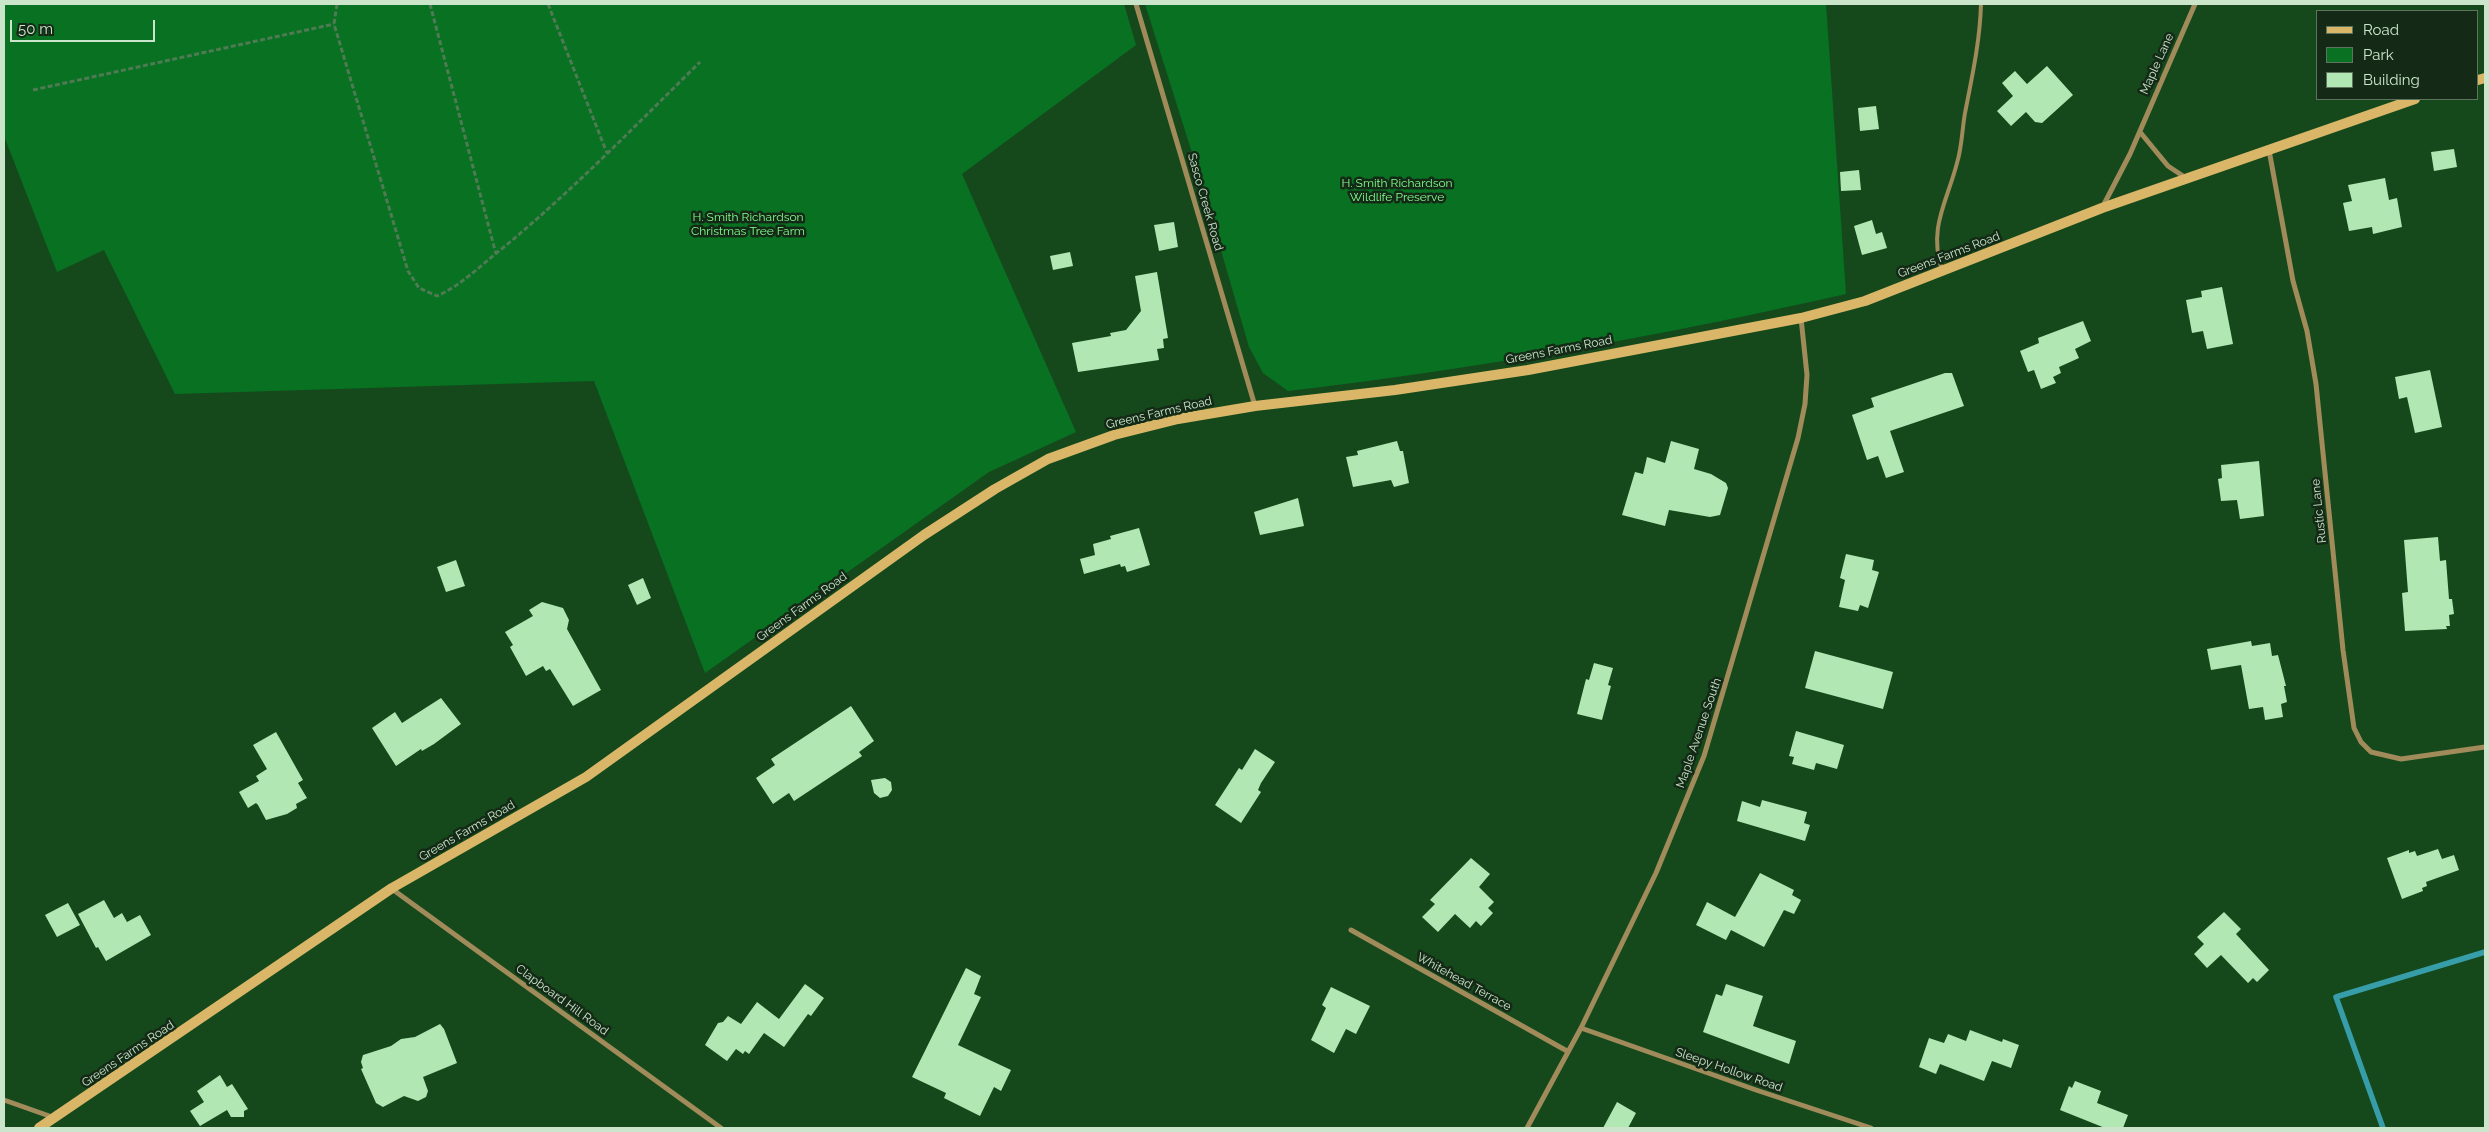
<!DOCTYPE html>
<html>
<head>
<meta charset="utf-8">
<style>
  body { margin:0 }
  #map { position:relative; width:2489px; height:1132px; overflow:hidden; background:#15491c; font-family:Raleway,sans-serif }
  canvas { display:block }
  .frame { position:absolute; inset:0; border:5px solid #cbe5cb; pointer-events:none }
  .legend { position:absolute; left:2316px; top:10px; width:162px; height:90px; box-sizing:border-box; background:#142a16; border:1px solid #5d755e; margin:0; padding:6px 9px; list-style:none; font-size:15px; color:#cbe5cb }
  .legend li { display:flex; align-items:center; gap:10px; height:25px }
  .legend b { width:25px; border:1px solid #5d755e }
  .scale { position:absolute; left:10px; top:20px; width:145px; height:22px; box-sizing:border-box; border:2px solid #cbe5cb; border-top:0; padding-left:6px; font-size:15px; line-height:18px; white-space:nowrap; color:#cbe5cb; -webkit-text-stroke:4px #142a16; paint-order:stroke }
</style>
</head>
<body>
<div id="map">
<canvas width="2489" height="1132"></canvas>
<div class="frame"></div>
<ul class="legend">
<li><b style="height:6px;background:#dab768"></b>Road</li>
<li><b style="height:14px;background:#087122"></b>Park</li>
<li><b style="height:14px;background:#b0e7b3"></b>Building</li>
</ul>
<div class="scale">50 m</div>
</div>
<script>
const ctx = document.querySelector('canvas').getContext('2d');
ctx.lineJoin = 'round';
function paint(path, color) {
  ctx.fillStyle = color;
  ctx.fill(path, 'evenodd');
}
function strokePath(path, color, width, dash) {
  ctx.strokeStyle = color;
  ctx.lineWidth = width;
  ctx.lineCap = dash ? 'butt' : 'round';
  ctx.setLineDash(dash || []);
  ctx.stroke(path);
}
function label(font, color, halo, rows, align = 'center') {
  ctx.font = font + ' Raleway,sans-serif';
  ctx.lineWidth = 5;
  ctx.setLineDash([]);
  ctx.textBaseline = 'middle';
  ctx.strokeStyle = halo;
  ctx.fillStyle = color;
  for (const [text, x, y, turn = 0] of rows) {
    ctx.save();
    ctx.translate(x, y);
    ctx.rotate((+turn || 0) * Math.PI / 180);
    ctx.textAlign = isNaN(turn) ? turn : align;
    if (halo) ctx.strokeText(text, 0, 0);
    ctx.fillText(text, 0, 0);
    ctx.restore();
  }
}
paint(new Path2D(`
  M4,4h1120l12,41 -174,129 114,258 -87,40 -284,201 -111,-292 -419,13 -71,-144 -47,22 -53,-136z
  M1145,4h681l20,290c-185,42 -370,75 -558,97l-25,-18 -14,-26 -49,-169z`), '#087122');
strokePath(new Path2D(`
  M2383,1128l-47,-131 149,-45`), '#369da9', 5.5);
paint(new Path2D(`
  M2047,66l26,29 -31,28 -7,-1 -9,-10 -15,14 -14,-15 16,-15 -11,-13 13,-12 12,13z
  M1876,106l3,23 -19,2 -2,-23z
  M2454,149l3,18 -23,4 -3,-19z
  M1859,170l2,20 -20,1 -1,-19z
  M2385,178l4,22 8,-2 5,29 -29,7 -1,-7 -23,4 -6,-28 9,-2 -4,-16z
  M1872,220l4,14 6,-2 5,16 -25,7 -8,-29z
  M1174,222l4,25 -19,4 -5,-26z
  M1070,252l3,14 -20,4 -3,-14z
  M1157,272l11,66 -5,1 1,9 -7,1 2,11 -81,12 -6,-29 39,-7 -1,-3 16,-3 15,-19 -6,-35z
  M2222,287l11,57 -26,5 -4,-18 -11,2 -6,-33 16,-3 -1,-6z
  M2083,321l8,20 -16,8 4,9 -20,9 2,6 -8,4 3,6 -15,6 -7,-19 -6,2 -8,-21 19,-8 -1,-5z
  M2430,370l12,57 -27,6 -8,-36 -8,2 -4,-22z
  M1945,373h7l12,33 -74,25 14,41 -18,6 -8,-22 -11,4 -15,-45 22,-8 -3,-9z
  M1397,441l3,10h3l6,32 -15,4 -3,-7 -38,7 -7,-30 12,-2 -1,-4z
  M1671,441l28,8 -5,20 17,5 15,9 2,5 -8,27 -10,2 -41,-7 -4,16 -43,-11 13,-43 8,2 4,-17 18,6z
  M2259,461l5,55 -24,3 -3,-19 -16,1 -3,-22 4,-1 -1,-13z
  M1298,498l6,28 -44,9 -6,-23z
  M1139,528l11,37 -23,7 -2,-6 -4,1 -1,-3 -36,10 -4,-15 15,-4 -2,-11 18,-5 -1,-3z
  M2438,537l2,24 6,-1 3,39h3l2,15 -5,1 1,11h-4l1,3 -42,2 -3,-38 6,-1 -4,-52z
  M1846,554l28,6 -2,10 7,2 -11,36 -8,-3 -2,6 -19,-4 6,-27 -5,-2z
  M456,560l9,26 -19,6 -9,-25z
  M643,578l8,20 -14,7 -9,-20z
  M542,602l21,6 6,12 -2,9 34,61 -28,16 -23,-37 -4,2 -3,-5 -17,10 -16,-29 3,-2 -8,-13 28,-16 -4,-6z
  M2251,641l1,5 18,-3 2,13 6,-1 8,31h-2l3,16 -6,2 2,13 -18,3 -2,-13 -14,2 -8,-44 -30,5 -4,-21z
  M1815,651l78,21 -10,37 -78,-21z
  M1594,663l19,5 -5,17 3,1 -9,34 -25,-6 9,-35 3,1z
  M441,698l20,26 -27,20 -12,7 -1,-2 -25,17 -24,-38 23,-16 7,11z
  M851,706l23,35 -15,11 3,4 -68,45 -5,-8 -16,11 -17,-26 19,-13 -4,-6z
  M1796,731l48,14 -7,24 -21,-6 -2,7 -22,-6 2,-7 -5,-1z
  M276,732l27,48 -5,3 9,15 -11,6 1,4 -10,6 -21,6 -8,-15 -2,-2 -8,5 -9,-16 20,-11 -3,-5 11,-7 -14,-24z
  M1255,749l20,13 -14,21 -3,7 3,2 -20,31 -26,-18 24,-37 3,2z
  M885,778l6,4 1,8 -4,6 -8,2 -6,-5 -3,-13z
  M1762,800l45,12 -3,11 6,2 -5,16 -68,-20 5,-20 18,6z
  M2438,849l4,10 12,-4 5,15 -33,12 1,4 -5,2 1,3 -21,8 -15,-41 22,-8v3l6,-2 2,5z
  M1471,858l19,16 -11,13 15,15 -6,6 5,5 -12,13 -5,-5 -6,7 -15,-14 -17,18 -16,-15 13,-13 -5,-4z
  M1760,873l34,17 -2,5 9,5 -7,14 -10,-4 -20,37 -33,-17 -5,10 -30,-15 11,-23 28,15z
  M104,900l10,18 8,-5 5,9 13,-7 11,20 -45,26 -8,-14 -2,1 -18,-34z
  M68,903l12,22 -23,12 -12,-22z
  M2224,912l17,17 -5,5 33,36 -12,12 -4,-4 -5,5 -27,-28 -14,13 -13,-14 10,-10 -7,-7z
  M966,968l15,8 -7,18 7,3 -23,48 53,25 -10,21 -7,-4 -14,29 -36,-18 2,-5 -34,-16z
  M805,984l19,14 -13,18 -3,-2 -24,33 -20,-14 -15,21 -4,-3 -2,3 -7,-5 -9,12 -22,-16 13,-22 5,-1 5,-6 13,8 16,-22 22,17z
  M1726,984l37,12 -10,30 43,15 -7,23 -86,-32 13,-38 6,2z
  M1331,987l39,19 -14,28 -10,-5 -12,24 -23,-13 15,-32 -4,-3z
  M440,1024l4,5 13,34 -34,14 5,14 -2,6 -8,4 -14,-5 -21,11 -7,-4 -15,-34 2,-1 -2,-6 2,-7 28,-9 10,-7 14,-2z
  M1970,1030l32,12 1,-3 16,6 -8,23 -19,-7 -8,20 -44,-17 -4,10 -17,-7 10,-29 15,5 4,-9 18,7z
  M220,1075l7,12 5,-3 16,25 -4,2v6h-13l-4,-7 -27,16 -10,-15 14,-9 -7,-11z
  M2075,1081l26,10 -4,12 31,12 -5,13h-18l-45,-18 9,-24 3,2z
  M1617,1102l19,11 -8,15h-25z`), '#b0e7b3');
strokePath(new Path2D(`
  M337,4l-3,20 74,247 11,17 18,8c25,-11 45,-32 67,-49 69,-57 132,-122 196,-185
  M430,4l66,250
  M548,4l59,149
  M33,90l301,-66`), '#4f7b54', 3, [5, 2.5]);
strokePath(new Path2D(`
  M1942,270c-14,-42 5,-68 15,-107 5,-16 5,-33 8,-50 7,-36 15,-72 16,-109`), '#a18b5b', 4);
strokePath(new Path2D(`
  M1136,4l119,402
  M2140,132l28,34 18,12
  M2269,150l24,131 14,50 9,53 27,266 11,78 7,14 10,10 30,7 84,-12
  M2102,208l28,-54 65,-150
  M392,889l329,239
  M1351,930l216,121
  M1581,1028l175,62 115,38
  M4,1100l51,18
  M1527,1128l54,-100 75,-155 48,-117 94,-318 7,-34 2,-29 -6,-57`), '#a18b5b', 5);
strokePath(new Path2D(`
  M2478,80l7,-2
  M39,1128l353,-240 194,-111 338,-242 71,-46 53,-30 66,-24 64,-16 77,-13 140,-16 133,-20 273,-52 64,-17 237,-93 313,-109`), '#dab768', 10);
label('12px', '#cbe5cb', '#142a16', [
  ["Maple Lane",2157,64,-66],
  ["Sasco Creek Road",1205,202,74],
  ["Greens Farms Road",1949,255,-21],
  ["Greens Farms Road",1559,350,-11],
  ["Greens Farms Road",1159,413,-13],
  ["Rustic Lane",2319,511,-96],
  ["Greens Farms Road",802,607,-36],
  ["Maple Avenue South",1699,733,-71],
  ["Greens Farms Road",467,831,-30],
  ["Whitehead Terrace",1464,982,29],
  ["Clapboard Hill Road",562,1000,36],
  ["Greens Farms Road",128,1054,-34],
  ["Sleepy Hollow Road",1729,1070,19]
]);
label('12px', '#84fe8f', '#142a16', [
  ["H. Smith Richardson",1397,183],
  ["Wildlife Preserve",1397,197],
  ["H. Smith Richardson",748,217],
  ["Christmas Tree Farm",748,231]
]);
</script>
</body>
</html>
